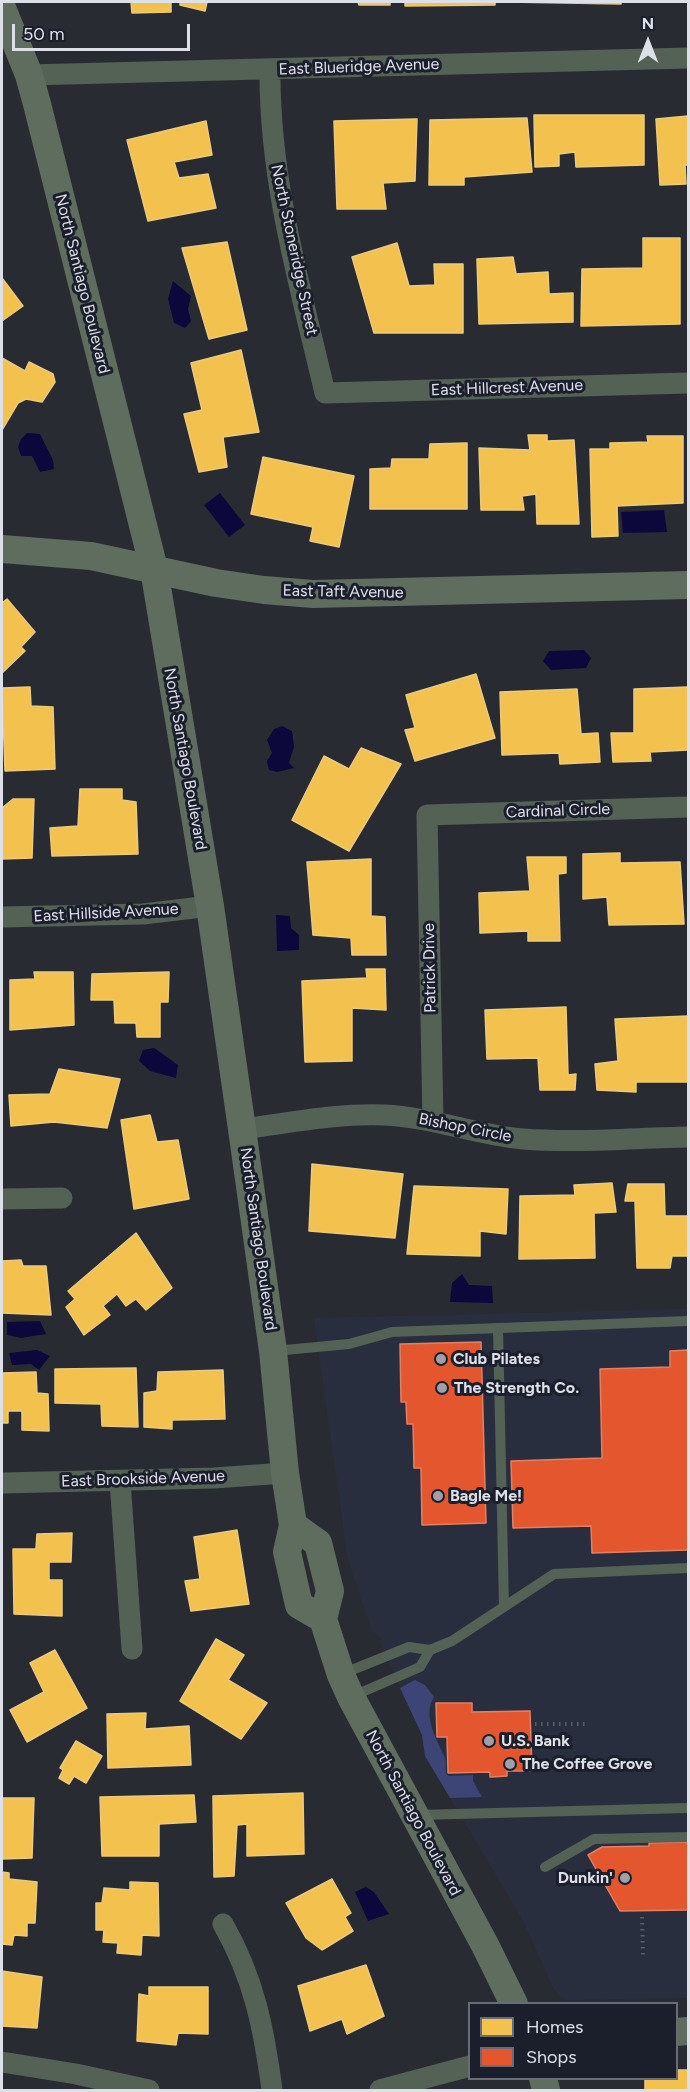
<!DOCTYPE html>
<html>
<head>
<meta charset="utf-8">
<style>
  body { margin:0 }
  #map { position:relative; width:690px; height:2092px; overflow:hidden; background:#292b32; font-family:Figtree,sans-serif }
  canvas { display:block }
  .frame { position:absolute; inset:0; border:3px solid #dde0e9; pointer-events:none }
  .legend { position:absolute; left:468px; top:2002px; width:210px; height:78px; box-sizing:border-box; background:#1b1f2c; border:2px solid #696c78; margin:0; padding:8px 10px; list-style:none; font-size:18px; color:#dde0e9 }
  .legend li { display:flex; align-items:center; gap:12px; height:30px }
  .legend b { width:30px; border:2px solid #696c78 }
  .north { position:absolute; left:618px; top:12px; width:60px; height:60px; -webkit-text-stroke:4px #1b1f2c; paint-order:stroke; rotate:0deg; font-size:16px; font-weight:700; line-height:24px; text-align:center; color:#dde0e9 }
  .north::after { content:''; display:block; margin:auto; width:21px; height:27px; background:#dde0e9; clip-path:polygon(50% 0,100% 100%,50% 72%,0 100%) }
  .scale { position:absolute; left:12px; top:24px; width:178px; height:27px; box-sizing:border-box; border:3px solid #dde0e9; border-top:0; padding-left:8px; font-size:18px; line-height:21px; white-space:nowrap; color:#dde0e9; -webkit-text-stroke:4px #1b1f2c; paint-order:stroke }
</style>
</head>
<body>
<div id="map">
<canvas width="690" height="2092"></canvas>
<div class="frame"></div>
<ul class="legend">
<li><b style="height:16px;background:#f2c14e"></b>Homes</li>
<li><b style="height:16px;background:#e4572e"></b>Shops</li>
</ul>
<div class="north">N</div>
<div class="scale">50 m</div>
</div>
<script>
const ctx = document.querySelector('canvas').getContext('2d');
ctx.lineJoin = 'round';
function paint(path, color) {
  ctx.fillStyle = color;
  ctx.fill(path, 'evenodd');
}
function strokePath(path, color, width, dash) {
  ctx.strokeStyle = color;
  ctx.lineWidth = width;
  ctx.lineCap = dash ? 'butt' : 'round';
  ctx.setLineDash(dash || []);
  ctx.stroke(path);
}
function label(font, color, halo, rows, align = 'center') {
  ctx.font = font + ' Figtree,sans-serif';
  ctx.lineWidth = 6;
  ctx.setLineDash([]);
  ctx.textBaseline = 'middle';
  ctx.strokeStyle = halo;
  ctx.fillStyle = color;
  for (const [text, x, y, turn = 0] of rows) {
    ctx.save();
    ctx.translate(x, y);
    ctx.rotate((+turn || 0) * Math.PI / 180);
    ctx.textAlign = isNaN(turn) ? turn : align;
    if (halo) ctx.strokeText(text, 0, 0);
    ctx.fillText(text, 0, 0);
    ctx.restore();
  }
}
paint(new Path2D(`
  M688,1309v689l-123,2 -4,-3 -7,-8 -32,-70 -97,-163 -3,-21 -42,-93 1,-4 -9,-7 -25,-76 -33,-237z`), '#292e3f');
paint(new Path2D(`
  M415,1680l10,5 9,12c-12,18 3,43 10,59 3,5 1,13 2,18l3,2 24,-1v6l9,16 -32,1 -25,-42 -3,-21 -22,-47z`), '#3c4575');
paint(new Path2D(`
  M173,281l18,15 -3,13 3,12 -6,7 -11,-5 -6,-24z
  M27,433l13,1 13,26 1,9 -14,3 -8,-16h-11l-3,-9 3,-8z
  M220,493l25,32 -16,12 -25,-32z
  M664,510l3,22 -44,1 -2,-21z
  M584,650l7,8 -5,10 -35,2 -8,-9 6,-10z
  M282,726l10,5 2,16 -5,16 5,5 -17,4 -8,-2 -2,-9 5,-8 -5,-13 7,-11z
  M276,915l14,1 1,12 8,7v15l-22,1z
  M154,1048l24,17 -2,13 -26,-7 -11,-10 4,-11z
  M462,1274l7,11 23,1 1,17 -43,-1 2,-19z
  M40,1321l6,13 -25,4 -14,-3v-13z
  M37,1350l13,6 -11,14 -8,-6 -19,1 -3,-12z
  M366,1887l8,5 15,22 -21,7 -13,-29z`), '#0c083b');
const homes = new Path2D(`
  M54,2h117v10l-39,1 -1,-11z
  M180,2h27l-2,9 -25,-6z
  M358,2h32v3h-31z
  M405,2h90v3l-90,1z
  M507,2h114v2z
  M534,115h110v50l-68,2 -1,-15 -16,2v12l-24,1z
  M688,116v49h-3l1,19 -26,1 -4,-66z
  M527,118l5,54 -68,5v8h-35l1,-65z
  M417,119l-2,62 -32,2 3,26h-49l-3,-88z
  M206,121l6,34 -38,7 5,16 29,-4 8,34 -68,13 -21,-81z
  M643,238h37v86l-99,2 1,-57 61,-1z
  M227,242l20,88 -38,9 -27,-91z
  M397,243l12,43 26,-1 -1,-21h29v69h-89l-22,-76z
  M513,257l3,17 32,-2 1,22 24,-1v29l-94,2 -2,-65z
  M2,278l21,28 -21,15z
  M241,350l18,82 -36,5 4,30 -28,5 -15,-58 18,-4 -11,-47z
  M2,358l23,13 4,-9 24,12 2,8 -13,20 -16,-3 -8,4 -16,27z
  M528,435h19v6l27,-1 5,84h-42l-1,-30 -14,2 2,14h-43l-2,-62 51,2z
  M647,436h36v67l-66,3 1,30 -26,1 -2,-88h20v-6l38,-1z
  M467,443v66h-97v-40l21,-1 1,-9h37l1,-15z
  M263,457l91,19 -15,71 -29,-6 3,-14 -62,-13z
  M7,599l28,33 -14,15 4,4 -23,22v-70z
  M476,674l19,64 -80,23 -10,-31 10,-2 -9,-33z
  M30,687l1,19 22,1 2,62 -50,2 -3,-83z
  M688,687v63l-38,2 1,9 -38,1 -2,-29h23v-44z
  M577,689l4,45 17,-1 2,29 -40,2 -1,-11 -57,2 -2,-63z
  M361,748l40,16 -52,87 -57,-31 32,-64 25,13z
  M80,789h42v11l14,2 2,52 -86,2 -2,-28 28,-2z
  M13,799h21l-2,59 -30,1v-51z
  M620,853v10l60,-1 4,62 -75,1 -2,-28 -24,2v-45z
  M527,857h39v16l-8,1 2,67h-32v-10l-48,2 -1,-40 51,-2z
  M371,859v57l14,1 1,38h-34l-1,-17 -38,-3 -6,-73z
  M366,969h19l1,41 -34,-2v53l-47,1 -3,-81 65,-3z
  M34,972h39l1,53 -64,5v-50l25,-1z
  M169,972l-1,30h-8v35h-23l-1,-14h-21l-1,-23h-23l1,-26z
  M566,1007l2,68 8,-1 -1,16h-35l-2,-32 -51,1 -2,-49z
  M688,1016v66h-52v10l-39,-2 -2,-26 23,-3 -3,-42z
  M59,1069l61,10 -13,49 -53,-6 -43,4 -2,-31 41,-1z
  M150,1115l7,27 21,-2 11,59 -55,10 -13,-89z
  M312,1164l91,10 -8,64 -86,-7z
  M612,1183l4,29 -22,1 1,45 -76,1 1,-63 55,-1 -1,-10z
  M628,1184h36l1,32h23v40h-16l-2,12h-33l-2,-67h-10z
  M414,1186l94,3 -2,45 -26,-3v25l-73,-2z
  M136,1233l36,55 -26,22 -10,-11 -10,7 -9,-12 -14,12 7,9 -26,20 -18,-28 9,-8 -7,-8z
  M21,1260l2,6h23l5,49 -49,-2v-52z
  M136,1368l2,59 -36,-1 -1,-22 -46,-1v-34z
  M223,1370l2,49 -53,1v9l-28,-2v-34l13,-2 1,-19z
  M36,1372l1,21 11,1 1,37 -27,-1v-19h-14v12h-6v-50z
  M237,1530l12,74 -58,7 -6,-30 15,-2 -6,-42z
  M72,1533l-1,29h-22v18h13v36l-48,-2 -1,-65h23l1,-15z
  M216,1639l28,16 -16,25 39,23 -26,36 -61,-38z
  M55,1650l32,58 -60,34 -17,-32 34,-18 -14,-29z
  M146,1713l-1,16 44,-3 2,39 -83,3 -1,-54z
  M76,1741l26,15 -16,27 -12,-7 -5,8 -10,-6 4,-8 -3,-2z
  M303,1793l1,61 -57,2v-32l-10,1 -3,51 -20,1 -1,-81z
  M194,1795l2,27 -37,2v32h-57l-2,-59z
  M2,1798h32l-2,60 -30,1z
  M2,1872l7,1v6l28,3 -2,41h-8v13l-13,-1 -2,10 -10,-1z
  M332,1879l19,34 -6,4 8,14 -31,19 -16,-12 -20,-35z
  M130,1882l28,1 1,53 -17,-1 -1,20 -24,-2 1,-10 -15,-1 1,-12h-8v-27h6l2,-15 26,2z
  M366,1965l18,51 -37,18 -5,-15 -32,12 -12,-45z
  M2,1971l40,6 -5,51 -35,-2z
  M149,1987h59v47l-30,-1 -2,12 -39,-4 2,-47 10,2z
  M676,2070h12v20h-43v-12h31z`);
paint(homes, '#f2c14e');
strokePath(homes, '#ecca7c', 1.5);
const shops = new Path2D(`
  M481,1342l5,181 -64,2 -1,-57h-7l-1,-44h-6l-1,-22h-5l-1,-58z
  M688,1350v200l-96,3 -1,-27 -78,2 -2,-67 91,-3 -2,-89 70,-2v-16z
  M436,1703h36v9l58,-1 2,60h-25v5l-15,1h-2v-5l-42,1 -1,-36h-10z
  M688,1842v68l-68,1 -32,-56 14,-8 47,-1v-3z`);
paint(shops, '#e4572e');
strokePath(shops, '#e28066', 1.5);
strokePath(new Path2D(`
  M535,1724h51
  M642,1917l1,38`), '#59615c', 4, [1.5, 4.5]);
strokePath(new Path2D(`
  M498,1328l6,279
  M274,1351l75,-7 43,-12 296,-11
  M342,1674l67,-27 21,3 22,-9 102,-67 134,-6
  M353,1696l67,-29 10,-17
  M417,1815l271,-7
  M545,1867l49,-28 94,-2`), '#546155', 10);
strokePath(new Path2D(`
  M270,69c-1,111 30,217 55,324l363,-10
  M29,75l659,-17
  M2,917l141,-3 67,-8
  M433,1121l-6,-306 261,-8
  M242,1129c47,-6 95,-16 142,-14 48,2 92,20 139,24 55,4 111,-1 165,-2
  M2,1199l60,-1
  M120,1481l12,168
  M2,1483l212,-5 71,-5
  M223,1924c31,54 41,105 49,166
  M2,2062l74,12 73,16
  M380,2090l90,-24`), '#546155', 21);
strokePath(new Path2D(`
  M2,8l27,67 8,29 117,465 56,337 32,223 31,222 12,122 8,52 -6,27 12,53 24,14
  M2,549l89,7 125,27 48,7 49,4 375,-9
  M293,1525l25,18 12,48 -7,28 18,56 10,22 134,248 29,59
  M676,2032l12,-1
  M543,2078l3,12`), '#5e6d5d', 28);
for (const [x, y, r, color] of [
  [441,1359,6,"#9ea1a9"],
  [442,1388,6,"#9ea1a9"],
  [438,1496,6,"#9ea1a9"],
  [489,1741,6,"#9ea1a9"],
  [510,1764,6,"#9ea1a9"],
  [625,1878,6,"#9ea1a9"]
]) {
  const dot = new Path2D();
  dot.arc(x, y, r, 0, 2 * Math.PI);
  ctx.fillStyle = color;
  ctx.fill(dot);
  strokePath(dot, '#1b1f2c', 2);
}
label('16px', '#dde0e9', '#1b1f2c', [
  ["East Blueridge Avenue",359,67,-2],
  ["North Stoneridge Street",294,250,78],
  ["North Santiago Boulevard",82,284,76],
  ["East Hillcrest Avenue",507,388,-2],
  ["East Taft Avenue",343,592,1],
  ["North Santiago Boulevard",185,759,80],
  ["Cardinal Circle",558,811,-2],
  ["East Hillside Avenue",106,913,-3],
  ["Patrick Drive",430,968,-91],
  ["Bishop Circle",465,1128,11],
  ["North Santiago Boulevard",258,1239,82],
  ["East Brookside Avenue",143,1479,-2],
  ["North Santiago Boulevard",413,1813,62]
]);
label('bold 16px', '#dde0e9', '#1b1f2c', [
  ["Club Pilates",453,1359],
  ["The Strength Co.",454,1388],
  ["Bagle Me!",450,1496],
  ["U.S. Bank",501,1741],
  ["The Coffee Grove",522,1764],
  ["Dunkin'",613,1878,"right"]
], 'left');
</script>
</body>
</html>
